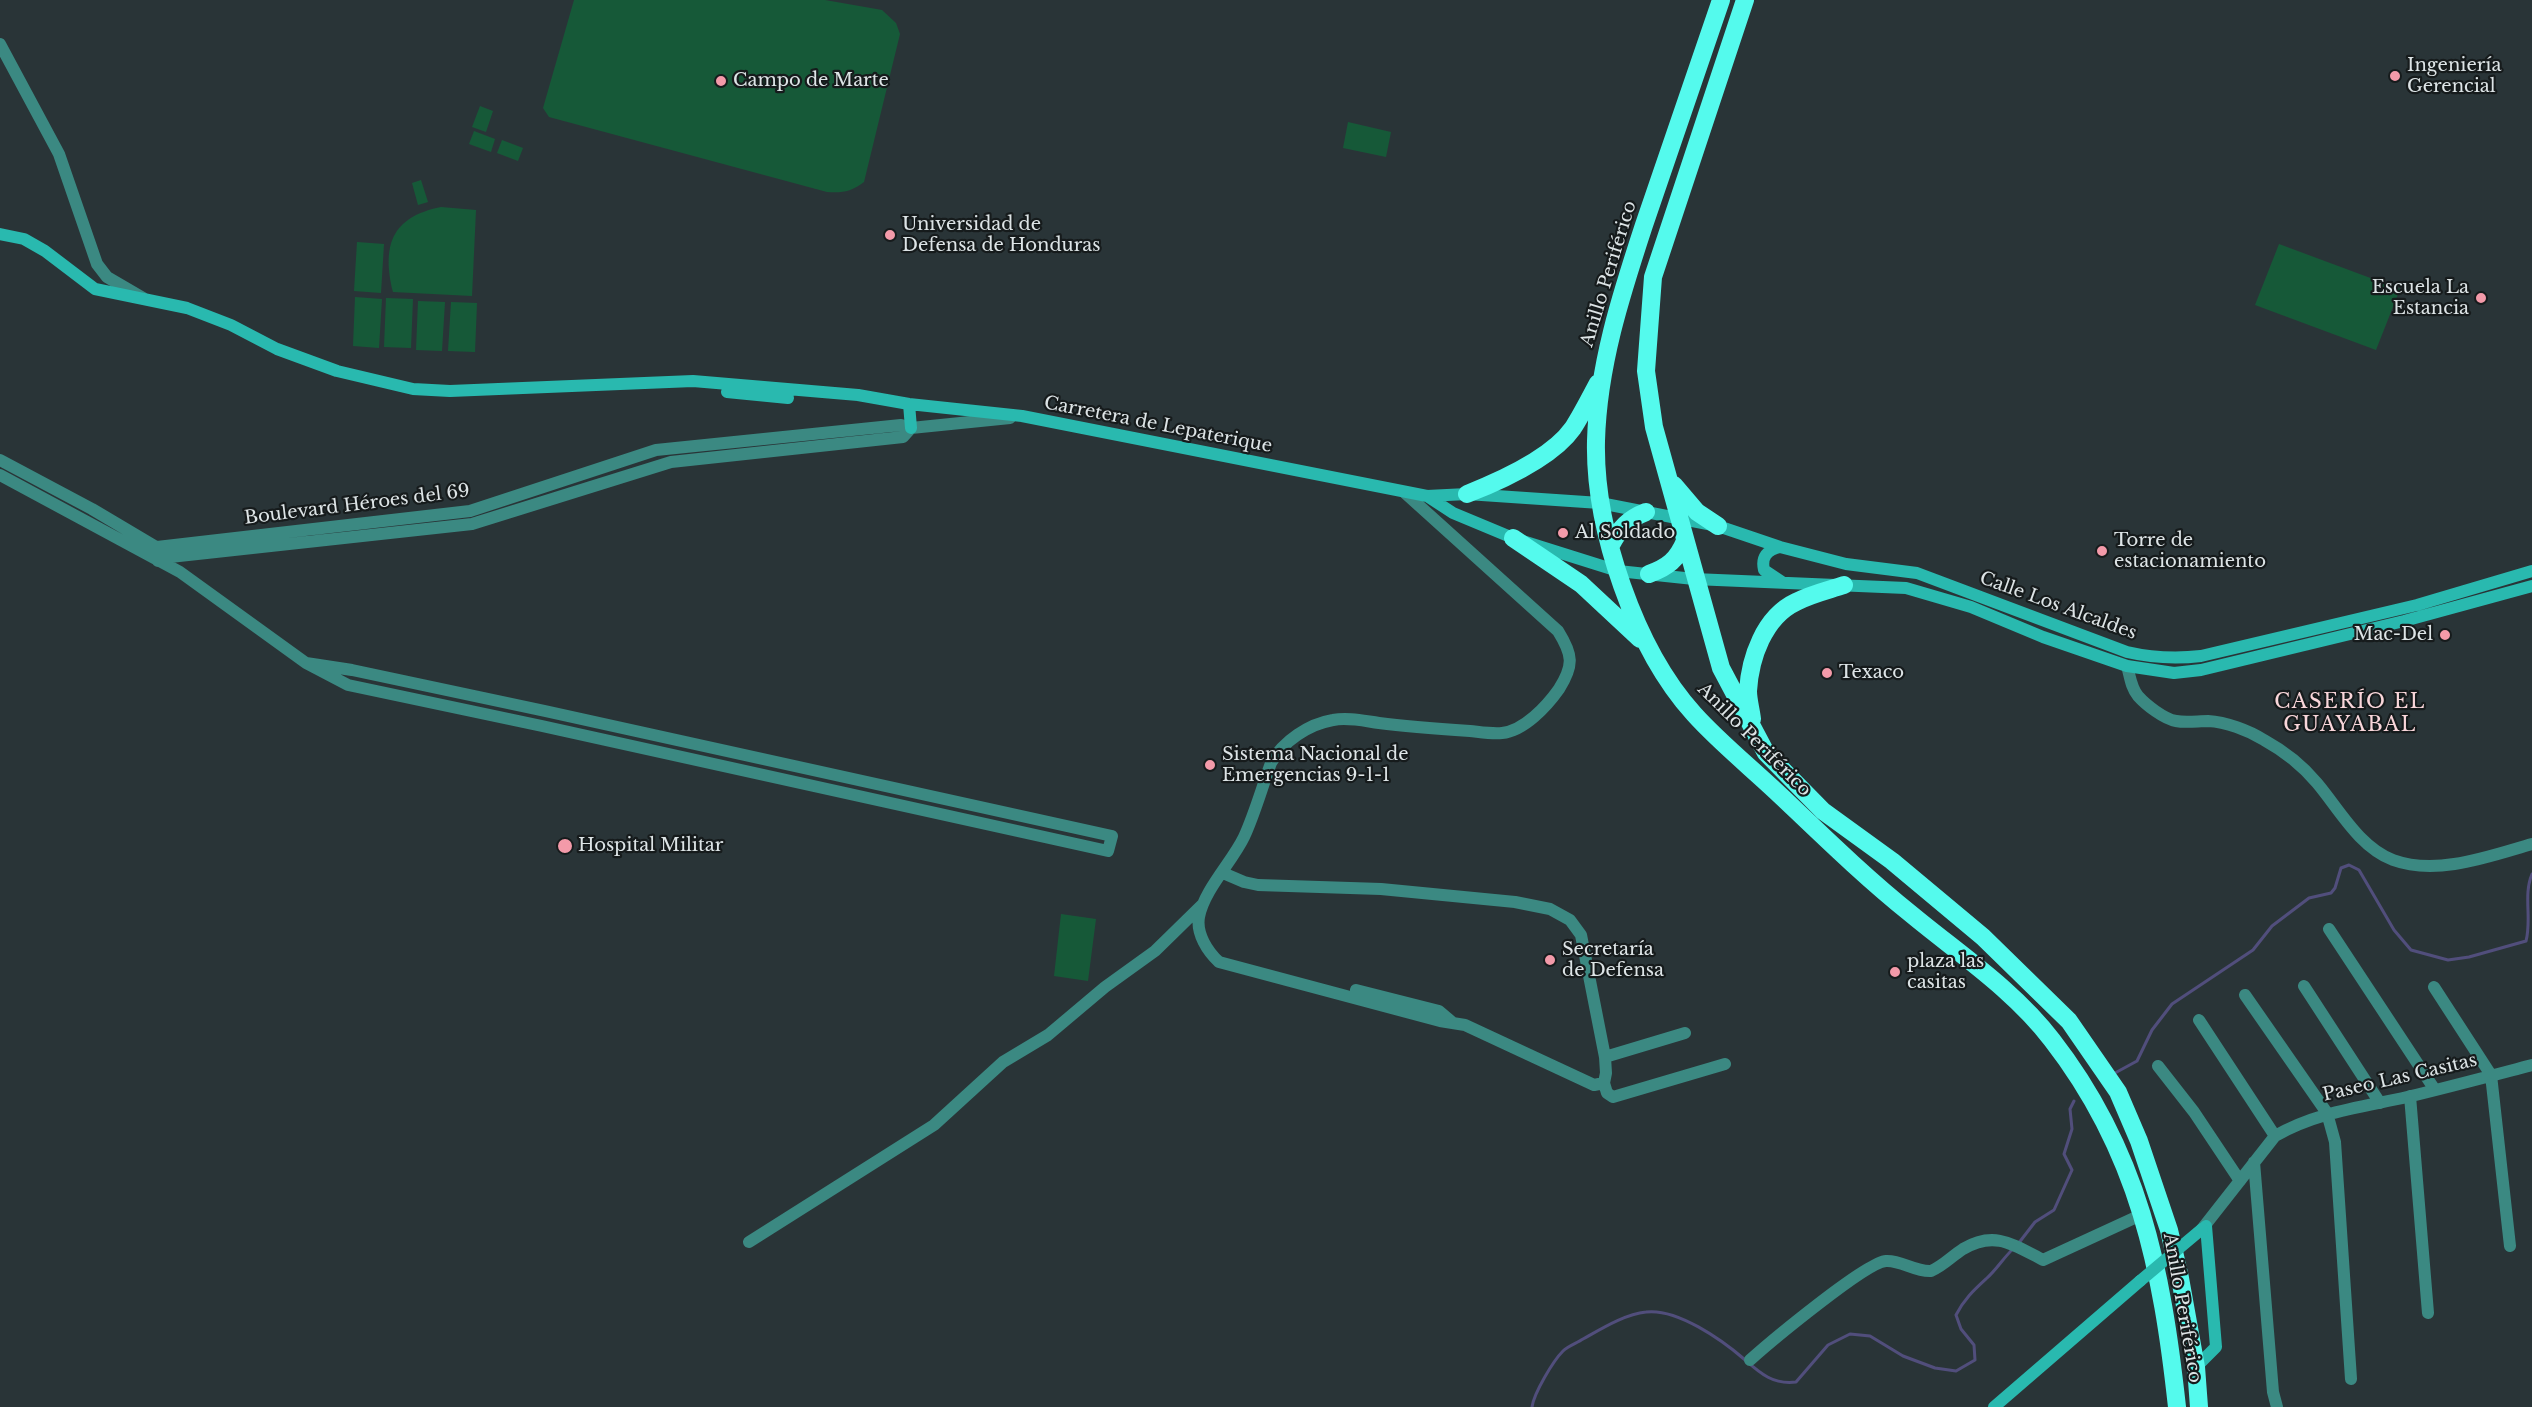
<!DOCTYPE html>
<html>
<head>
<meta charset="utf-8">
<style>
  body { margin:0 }
  canvas { display:block; background:#293437 }
</style>
</head>
<body>
<canvas width="2532" height="1407"></canvas>
<script>
const ctx = document.querySelector('canvas').getContext('2d');
ctx.lineJoin = 'round';
function paint(path, color) {
  ctx.fillStyle = color;
  ctx.fill(path, 'evenodd');
}
function strokePath(path, color, width, dash) {
  ctx.strokeStyle = color;
  ctx.lineWidth = width;
  ctx.lineCap = dash ? 'butt' : 'round';
  ctx.setLineDash(dash || []);
  ctx.stroke(path);
}
function label(font, color, halo, rows, align = 'center') {
  ctx.font = font + ' "Libre Baskerville",serif';
  ctx.lineWidth = 4.5;
  ctx.setLineDash([]);
  ctx.textBaseline = 'middle';
  ctx.strokeStyle = halo;
  ctx.fillStyle = color;
  for (const [text, x, y, turn = 0] of rows) {
    ctx.save();
    ctx.translate(x, y);
    ctx.rotate((+turn || 0) * Math.PI / 180);
    ctx.textAlign = isNaN(turn) ? turn : align;
    if (halo) ctx.strokeText(text, 0, 0);
    ctx.fillText(text, 0, 0);
    ctx.restore();
  }
}
paint(new Path2D(`
  M574,0h251l57,10 14,13 4,11 -36,148c-13,10 -22,11 -37,10l-278,-75 -6,-9z
  M480,106l13,5 -7,21 -14,-5z
  M1348,122l43,10 -5,25 -43,-9z
  M474,131l21,8 -4,13 -22,-8z
  M502,140l21,8 -5,13 -21,-8z
  M421,180l7,22 -10,3 -6,-22z
  M441,207l35,3 -4,86 -79,-4c-11,-46 -2,-75 48,-85z
  M357,242l27,2 -3,49 -27,-2z
  M2279,244l121,45 -24,61 -121,-45z
  M355,297l27,2 -3,49 -26,-2z
  M386,298l27,1 -2,49 -27,-1z
  M418,301l27,1 -3,49 -26,-1z
  M451,302l26,1 -2,49 -27,-1z
  M1061,914l35,5 -8,62 -34,-5z`), '#165938');
strokePath(new Path2D(`
  M2115,1073l22,-12 15,-31 20,-26 81,-54 19,-24 37,-28 22,-5 4,-5 6,-20 8,-3 10,5 35,60 17,20 37,10 21,-3 57,-16c6,-22 -3,-46 6,-67
  M2018,1244l17,-22 19,-12 18,-40 -8,-16 8,-25 -2,-20 4,-8
  M1532,1407c2,-14 21,-46 31,-56 5,-5 14,-8 20,-12 18,-10 42,-25 63,-27 31,-4 76,28 98,47 16,14 29,26 52,23l32,-37 22,-11 20,2 33,20 32,12 21,3 19,-11 -1,-15 -13,-16 -5,-14c8,-16 18,-25 31,-37 10,-9 17,-21 27,-30`), '#514e7c', 3);
strokePath(new Path2D(`
  M0,44l59,110 38,110 10,13 36,21
  M0,460l92,49 69,41
  M0,475l180,97 126,91 42,22 194,41 566,125 4,-15 -567,-125 -193,-41 -46,-7
  M145,552l12,-5 313,-36 186,-61 245,-25 10,3 99,-10
  M158,561l12,-4 302,-33 199,-62 232,-25 8,-9
  M2127,666c3,10 4,22 11,30 8,9 26,23 38,25 10,2 22,0 32,0 18,1 40,9 56,19 20,11 38,25 53,43 22,26 42,64 76,77 44,16 97,-4 139,-16
  M1223,873l21,9 14,3 123,4 134,13 35,7 20,11 11,15 24,122 1,16 -2,10 -10,2 -129,-60 -25,-4 -221,-59c-11,-10 -23,-28 -20,-45 5,-27 33,-55 45,-80 11,-24 18,-50 27,-74 12,-22 38,-39 62,-43 15,-3 31,1 46,3 30,4 60,6 91,8 10,1 22,3 32,2 22,-2 45,-27 57,-44 15,-24 14,-34 -1,-58l-154,-139
  M2329,929l106,161
  M2304,986l76,117
  M2434,987l57,88 19,171
  M1356,990l83,21 13,11
  M2245,995l82,118 8,29 16,237
  M2199,1020l76,116
  M1605,1057l80,-24
  M2158,1066l36,46 46,69
  M1604,1083l3,10 6,4 112,-33
  M2410,1096l18,217
  M2254,1162l19,230 4,15
  M2202,1229l73,-93c41,-24 87,-29 132,-39 42,-10 83,-21 125,-32
  M749,1242l185,-117 69,-63 45,-27 57,-48 50,-36 47,-46
  M1750,1360c19,-17 116,-98 136,-99 15,-1 29,11 45,10 12,-5 21,-15 32,-22 32,-19 51,-4 80,11l100,-46`), '#3b8982', 12);
strokePath(new Path2D(`
  M0,234l24,5 21,12 50,38 92,19 44,17 46,24 60,22 76,18 37,2 243,-10 165,14 51,9 113,12 405,80 40,-2 133,9 118,23 62,21 66,17 71,9 210,79c26,6 48,7 74,4l216,-51 115,-34
  M727,392l61,6
  M909,404l2,24
  M1427,496l26,17 60,25 105,33 76,8 212,9 65,19 72,30 84,29 47,7 27,-3 203,-49 128,-35
  M1780,547c-13,3 -19,10 -16,23l18,12
  M2196,1367l20,-20 -10,-121
  M1994,1407l146,-126`), '#29b9af', 12);
strokePath(new Path2D(`
  M1721,0c-25,75 -52,150 -77,225 -23,70 -46,141 -48,216 -2,87 39,208 98,273 27,30 60,56 89,84 42,40 83,80 128,116 47,39 103,76 141,126 87,112 110,229 125,367
  M1745,0l-92,277 -7,94 8,56 67,241 45,85 57,58 69,50 91,76 86,84 49,71 21,49 30,89 11,48 16,89 3,40
  M1674,485l23,27 21,14
  M1467,494c33,-13 85,-36 106,-66 9,-14 17,-30 25,-45
  M1513,538l68,46 59,55
  M1611,545c9,-17 17,-26 35,-33
  M1649,574c19,-7 28,-14 36,-33
  M1752,719c-1,-9 -4,-19 -4,-28 2,-33 16,-74 48,-89 15,-8 33,-12 48,-17`), '#54faed', 18);
strokePath(new Path2D(`
  M2140,1281l62,-52`), '#29b9af', 12);
for (const [x, y, r, color] of [
  [2395,76,6,"#f39aa9"],
  [721,81,6,"#f39aa9"],
  [890,235,6,"#f39aa9"],
  [2481,298,6,"#f39aa9"],
  [1563,533,6,"#f39aa9"],
  [2102,551,6,"#f39aa9"],
  [2445,635,6,"#f39aa9"],
  [1827,673,6,"#f39aa9"],
  [1210,765,6,"#f39aa9"],
  [565,846,8,"#f39aa9"],
  [1550,960,6,"#f39aa9"],
  [1895,972,6,"#f39aa9"]
]) {
  const dot = new Path2D();
  dot.arc(x, y, r, 0, 2 * Math.PI);
  ctx.fillStyle = color;
  ctx.fill(dot);
  strokePath(dot, '#161b1c', 2);
}
label('18px', '#dde4e6', '#161b1c', [
  ["Ingeniería",2407,66],
  ["Gerencial",2407,87],
  ["Campo de Marte",733,81],
  ["Universidad de",902,225],
  ["Defensa de Honduras",902,246],
  ["Escuela La",2469,288,"right"],
  ["Estancia",2469,309,"right"],
  ["Al Soldado",1575,533],
  ["Torre de",2114,541],
  ["estacionamiento",2114,562],
  ["Mac-Del",2433,635,"right"],
  ["Texaco",1839,673],
  ["Sistema Nacional de",1222,755],
  ["Emergencias 9-1-1",1222,776],
  ["Hospital Militar",578,846],
  ["Secretaría",1562,950],
  ["de Defensa",1562,971],
  ["plaza las",1907,962],
  ["casitas",1907,983]
], 'left');
label('18px', '#dde4e6', '#161b1c', [
  ["Anillo Periférico",1609,274,-73],
  ["Carretera de Lepaterique",1158,425,11],
  ["Boulevard Héroes del 69",357,505,-7],
  ["Calle Los Alcaldes",2058,606,20],
  ["Anillo Periférico",1754,740,45],
  ["Paseo Las Casitas",2400,1078,-13],
  ["Anillo Periférico",2182,1308,80]
]);
ctx.letterSpacing = '1.5px';
label('20px', '#f9d6da', '#161b1c', [
  ["CASERÍO EL",2350,702],
  ["GUAYABAL",2350,725]
]);
ctx.letterSpacing = '0px';
</script>
</body>
</html>
